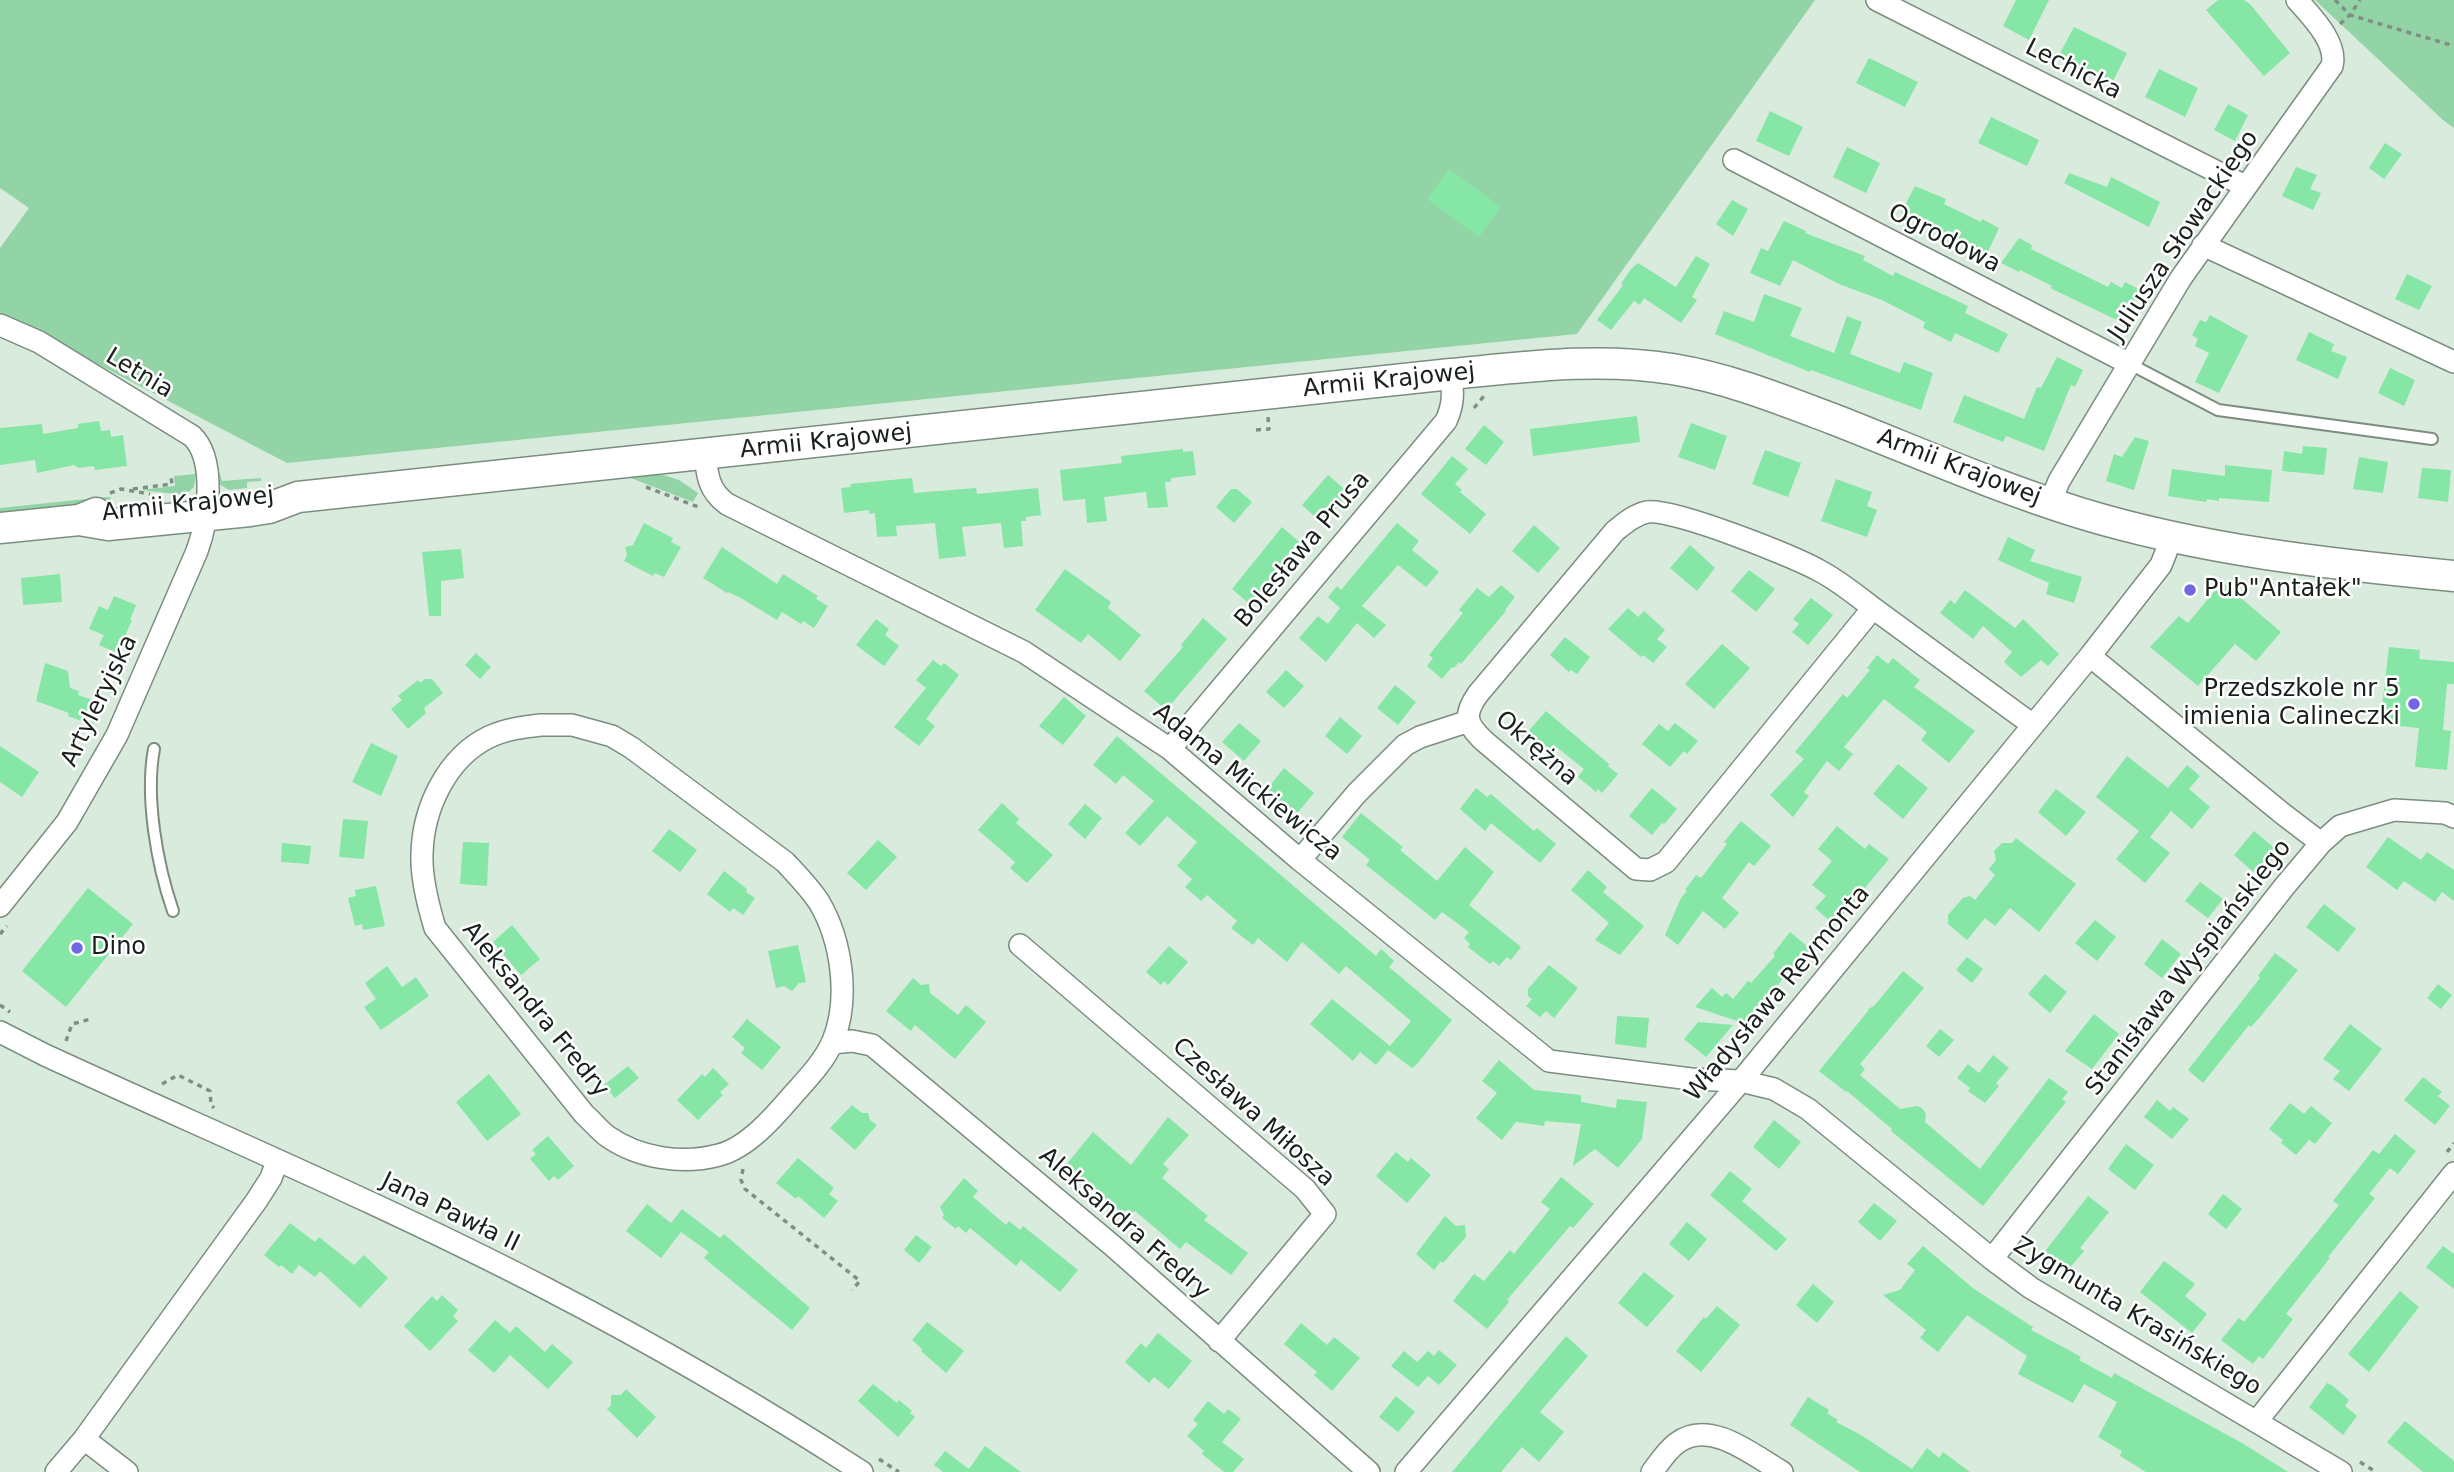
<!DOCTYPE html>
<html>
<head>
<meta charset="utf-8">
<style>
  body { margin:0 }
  canvas { display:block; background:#d8ebdd }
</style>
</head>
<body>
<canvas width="2454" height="1472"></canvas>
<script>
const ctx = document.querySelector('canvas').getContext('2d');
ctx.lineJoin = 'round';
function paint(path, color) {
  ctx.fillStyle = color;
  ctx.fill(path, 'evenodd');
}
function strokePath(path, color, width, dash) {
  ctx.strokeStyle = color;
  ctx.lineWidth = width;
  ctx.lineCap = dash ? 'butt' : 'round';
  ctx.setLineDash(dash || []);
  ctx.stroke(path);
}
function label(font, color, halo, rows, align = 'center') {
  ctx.font = font + ' "DejaVu Sans",sans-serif';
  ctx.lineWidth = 5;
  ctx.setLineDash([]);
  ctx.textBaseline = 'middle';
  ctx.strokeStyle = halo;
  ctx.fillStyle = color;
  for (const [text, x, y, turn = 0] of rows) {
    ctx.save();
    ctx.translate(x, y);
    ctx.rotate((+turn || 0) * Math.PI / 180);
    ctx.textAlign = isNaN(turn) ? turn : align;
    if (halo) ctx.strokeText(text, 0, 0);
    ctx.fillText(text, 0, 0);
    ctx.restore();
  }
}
paint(new Path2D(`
  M0,0h1815l-238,334 -1290,129 -287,-150v-65l29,-40 -29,-20z
  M2315,0h139v128l-11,-8z
  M215,472h4l3,9 39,-3v3l-14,1v6l-18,2 -10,-6z
  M654,472l25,8 19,13 -5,9 -73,-28z
  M196,474l-2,13 -9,8 -44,-5 34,-4 -1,-10z
  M105,497h5l3,6 -113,15v-10z`), '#92d4a6');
paint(new Path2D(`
  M2016,0h33l-20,40 -26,-14z
  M2218,0h26l6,4 40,49 -26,23 -58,-66z
  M2074,27l53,26 -14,28 -54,-26z
  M1869,58l49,24 -13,25 -49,-24z
  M2159,69l39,19 -13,29 -40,-20z
  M2228,104l20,11 -13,26 -21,-11z
  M1770,111l33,16 -14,29 -33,-15z
  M1991,117l48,23 -12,26 -49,-23z
  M2385,143l17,11 -18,25 -15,-11z
  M1847,147l33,16 -14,30 -33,-16z
  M2296,167l21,8 -7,14 11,4 -8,17 -31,-14z
  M1449,169l52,38 -22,30 -52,-38z
  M2069,173l38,14 4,-10 49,25 -11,25 -85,-44z
  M1915,186l31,13 -2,5 37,18 1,-3 17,9 -13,28 -85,-43z
  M1732,200l16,9 -15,27 -17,-12z
  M1784,221l22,10 -1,2 60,23 -2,4 30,16 2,-4 73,34 -3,7 43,21 -10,19 -43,-20 -4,9 -28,-14 2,-6 -43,-22 -43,-16 -46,-24 -13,26 -30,-13 11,-25 7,3z
  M2019,238l13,7 -1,4 77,38 3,-5 11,6 3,-6 15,8 -17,33 -73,-35 2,-2 -32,-16 -1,2 -18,-9z
  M1696,256l14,8 -18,33 5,3 -16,23 -37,-25 -4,7 -6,-4 -23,29 -14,-10 26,-35 -2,-1 10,-15 7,-6 38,24z
  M2407,274l25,12 -13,24 -24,-11z
  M1764,294l38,14 -12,28 44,17 13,-37 15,6 -12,32 50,19 4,-11 29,11 -12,37 -110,-40 -1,2 -95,-38 9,-23 30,11z
  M2210,315l38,21 -29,57 -24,-11 14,-29 -14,-7 3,-7 -6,-4 8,-15 6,2z
  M2309,332l25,12 -3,7 16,6 -9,22 -42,-19z
  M2057,357l26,13 -8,17 -4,-2 -27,66 -38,-15 -3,6 -50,-20 11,-27 60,24 13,-32 4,1z
  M2390,368l25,12 -11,26 -26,-13z
  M1637,416l3,26 -107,14 -3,-27z
  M99,421l2,10 9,-1 1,7 12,-2 4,31 -32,4 -1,-4 -16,2 -4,-3 -37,8 -2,-13 -35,5v-37l42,-4 1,10 35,-6v-4z
  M1691,423l36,13 -12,34 -37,-13z
  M1484,425l20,17 -18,23 -21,-16z
  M2135,437l14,4 -15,49 -28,-9 8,-27 8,3z
  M2303,446l24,2 -3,27 -42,-4 2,-20 18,3z
  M1183,449v3l10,-1 3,24 -25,3v4h-6l3,25 -20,1 -2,-16 -42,5 3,24 -20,2 -2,-24 -22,2 -3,-31 62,-7 -1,-7z
  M1765,450l36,13 -13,34 -36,-13z
  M1452,456l16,13 -13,15 7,6 -2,2 26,22 -16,20 -49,-40z
  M2359,457l29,5 -5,31 -30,-4z
  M2225,465l47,5 -3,32 -50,-4v3l-12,-2 -1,3 -38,-6 4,-27 53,7z
  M2422,468l29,2 -3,32 -30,-4z
  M1328,475l21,18 -26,31 -21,-19z
  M912,478l2,15 62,-5 1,6 61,-6 3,27 -15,2v4h-5l2,25 -19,2 -3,-25 -39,4 4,29 -27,3 -4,-36 -39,3 1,10 -20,1 -2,-24 -6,1v-4l-25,3 -3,-25 10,-1 -1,-3z
  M1836,479l36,13 -5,14 10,4 -10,27 -46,-16z
  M1231,489h6l15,13 -18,21 -18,-16z
  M644,523l29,15 -2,4 10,5 -17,30 -9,-4 -2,3 -29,-15 3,-6 -2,-8 8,-2z
  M1397,523l22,18 -7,9 27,22 -13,15 -28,-22 -36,41 24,19 -12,13 -17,-15 -31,39 -27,-24 19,-22 10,8 12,-16 -12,-11 9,-11 4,4z
  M1534,525l26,23 -22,25 -26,-22z
  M1282,527l22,19 -51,61 -21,-18z
  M2008,537l27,13 -5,11 52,16 -8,26 -28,-9 3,-11 -51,-23z
  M1690,545l25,23 -18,23 -27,-23z
  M722,547l55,37 6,-10 35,22 -2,3 12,7 -14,22 -11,-7 -2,3 -19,-12 -5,8 -38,-23 -11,-5 -1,1 -24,-15z
  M461,549l3,29 -23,3v35h-12l-7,-64z
  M1065,569l46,33 -3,6 33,27 -21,26 -32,-27 -7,9 -46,-33z
  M1749,570l26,19 -19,23 -25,-21z
  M60,574l2,28 -39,3 -2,-27z
  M2222,582l59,50 -25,29 -21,-17 -37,42 -48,-39 29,-31 9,7z
  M1501,585l14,12 -10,13 1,1 -45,53 -2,-2 -5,6 -2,-1 -10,12 -15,-13 6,-8 -4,-3 34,-42 -4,-3 18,-22 12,9z
  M1965,590l50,38 8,-9 36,35 -11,12 -7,-6 -20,17 -17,-15 8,-10 -29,-26 -10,13 -33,-26 10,-13 5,4z
  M114,596l22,9 -6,15h2l-6,14 2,1 -8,19 -21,-9 5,-10 -15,-6 10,-23 9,4z
  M1811,598l22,17 -25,30 -16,-13 7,-8 -6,-5z
  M1628,608l10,9 6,-6 21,19 -8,9 10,8 -14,16 -10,-8 -2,2 -33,-28z
  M1203,618l24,21 -61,71 -22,-19 39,-44 -2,-2z
  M876,619l13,10 -4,6 14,11 -15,20 -28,-21z
  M1565,637l25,20 -13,17 -6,-4 -2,2 -19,-17z
  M1722,644l28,24 -36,41 -29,-25z
  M2389,647l31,3 -1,9 35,3v22h-7l-4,46 8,1 -4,39 -32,-3 4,-39 -39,-4z
  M476,653l15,14 -11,12 -15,-14z
  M1877,655l11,9 5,-6 27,22 -6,7 61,44 -26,32 -28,-23 6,-8 -43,-33 -40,48 9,7 -14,17 -12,-10 -23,31 5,4 -16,21 -23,-22 34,-36 -9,-7 48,-58 4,4 23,-28 -3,-2z
  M933,660l8,6 3,-3 15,12 -33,44 9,7 -16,20 -25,-19 32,-39 -10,-8z
  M45,663l23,8 2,17 9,3 -1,4 23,8 -8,22 -25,-9 1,-3 -33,-12z
  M1286,670l18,16 -20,22 -18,-16z
  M425,679h7l11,14 -19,15 2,5 -18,16 -17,-20 11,-9 -4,-4 20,-16 2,3z
  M1395,685l21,17 -18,23 -21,-17z
  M1064,697l22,19 -23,29 -24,-19z
  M1546,711l63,53 -1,2 10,8 -16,19 -4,-4 -2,3 -18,-15 6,-8 -30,-24 -6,7 -22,-18z
  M1340,717l22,19 -15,18 -22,-18z
  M1239,723l22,18 -17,20 -22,-19z
  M1675,723l23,18 -11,13 -3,-3 -14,16 -28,-23 17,-20 9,7z
  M1117,736l259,220 5,-7 13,12 -5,6 63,53 -35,44 -5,4 -24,-18 -12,15 -16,-13 -7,9 -43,-37 22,-25 58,47 21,-25 -65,-55 -7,8 -37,-32 -15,20 -29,-24 -5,7 -22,-17 6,-7 -30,-26 -6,6 -16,-14 7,-8 -15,-13 20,-24 -30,-26 -27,30 -15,-13 29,-32 -31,-26 -7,9 -23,-19z
  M371,743l27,13 -17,40 -29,-14z
  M0,746l39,26 -17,25 -22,-15z
  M2127,756l41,32 19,-23 13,11 -11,13 21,18 -18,22 -21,-18 -21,26 20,16 -25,30 -29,-24 23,-28 -43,-34z
  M1898,764l30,24 -25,31 -30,-25z
  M1284,768l30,25 -20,24 -9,-8 -6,1 -5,-5v-5l-9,-8z
  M1476,788l11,9 4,-3 43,37 3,-3 19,16 -16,19 -49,-40 -6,8 -25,-22z
  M1652,788l25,21 -13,15 -2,-1 -10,12 -23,-19z
  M2056,789l30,23 -20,24 -28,-24z
  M1002,803l17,16 -3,4 37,32 -26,28 -17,-15 5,-6 -37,-32z
  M1085,804l17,14 -17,21 -17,-15z
  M1361,813l42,34 -3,3 37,31 28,-34 29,25 -25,33 52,42 -10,13 -4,-3 -8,9 -6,-5 -3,3 -22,-17 2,-3 -6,-6 5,-6 -27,-20 -7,8 -69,-55 4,-5 -28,-23z
  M343,819l25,2 -4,38 -25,-2z
  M1741,821l30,25 -17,20 -5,-4 -27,36 17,15 -14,16 -22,-18 -25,34 -13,-10 16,-37 6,-7 -2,-1 11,-15 5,3 26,-34 -3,-2z
  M1837,826l28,23 4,-5 20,15 -55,66 -19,-17 11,-12 -14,-11 20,-24 -14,-12z
  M669,829l28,21 -17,22 -28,-21z
  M2254,831l24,20 -20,25 -24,-21z
  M2388,837l33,23 6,-8 27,18v31l-12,-9 -7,10 -31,-21 -7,9 -31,-23z
  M2016,838l60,46 -37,48 -29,-24 -15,18 -10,-8 -18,22 -19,-16v-9l15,-17 7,-2 5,4 20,-25 -6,-6 7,-9 -2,-9 8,-8h10z
  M878,840l19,17 -31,33 -19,-17z
  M463,842l26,1 -2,43 -27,-2z
  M282,843l29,3 -2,18 -28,-2z
  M1588,870l19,17 -4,5 41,34 -24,29 -25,-15 14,-17 -38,-33z
  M724,871l23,18 -1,3 9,6 -12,17 -10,-7 -3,4 -23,-18z
  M2200,882l23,17 -15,19 -23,-17z
  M376,886l9,40 -22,4 -1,-6 -7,2 -7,-28 8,-2 -1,-6z
  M88,888l45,36 -67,83 -44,-36z
  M2324,904l32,25 -18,23 -32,-25z
  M2095,920l21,17 -19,24 -22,-18z
  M512,925l28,34 -19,16 -28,-33z
  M1790,932l23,19 -18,22 -4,-4 -23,28 3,3 -18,23 5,5 -63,-21 17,-19 10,9 4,-4 7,6 15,-18 3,2 24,-27 -2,-2z
  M2162,939l19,15 -19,24 -18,-14z
  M798,945l8,37 -7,1 -7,8 -8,-5 -8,2 -8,-37z
  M1169,946l19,16 -20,23 -4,-4 -3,4 -15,-13z
  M2275,953l23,17 -38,47 -9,10 -2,-2 -46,58 -15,-13 72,-92 -2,-2z
  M1967,957l16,12 -11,14 -16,-13z
  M1549,965l29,23 -24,30 -8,-7 -6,6 -14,-11 6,-7 -4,-3v-7z
  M387,966l15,21 14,-10 13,19 -48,34 -17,-23 12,-8 -11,-16z
  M1903,971l21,17 -64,76 5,5 -5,6 40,34 17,-3 5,2 4,6 -1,8 55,47 69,-91 19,14 -6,7 4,3 -83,104 -92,-75 1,-2 -45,-38 -1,1 -27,-21 49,-60v-2l6,-3z
  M2045,974l22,18 -17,21 -22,-19z
  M913,978l8,7 8,-1 1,9 28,22 8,-10 20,17 -31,37 -40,-34 -4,6 -25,-20z
  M2438,984l14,11 -11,14 -14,-11z
  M2094,1014l25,20 -27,35 -27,-18z
  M1617,1016l32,2 -3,30 -31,-4z
  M747,1019l34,28 -19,23 -21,-17 4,-5 -13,-11z
  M1698,1022l35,3 -27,32 -22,-18z
  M2350,1024l32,25 -33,42 -16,-12 7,-8 -17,-12z
  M1940,1029l14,11 -15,17 -13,-11z
  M1993,1055l16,13 -13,15 3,3 -14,17 -17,-12 2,-3 -13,-10 11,-14 11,9z
  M1499,1060l35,30 47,5v7l35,6 1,-9 30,3 -5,37 -24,29 -23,-19 -22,17 8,-42 -36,-3 -1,5 -28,-4 -14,18 -26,-22 21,-25 -15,-12z
  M628,1066l11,12 -24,20 -11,-13z
  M713,1068l16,16 -9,8 3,3 -25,25 -21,-20 25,-26 3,3z
  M489,1074l32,40 -34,27 -31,-39z
  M2423,1077l19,15 -4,4 12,10 -15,19 -31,-25z
  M2157,1100l13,11 3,-4 16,12 -17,20 -28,-22z
  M2290,1103l14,11 7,-8 21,17 -17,21 -6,-4 -13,15 -15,-12 2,-3 -14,-11z
  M852,1105l10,8h6l2,7 7,5 -22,25 -25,-22z
  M1168,1117l21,18 -26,29 6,5 -7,9 46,38 -4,4 44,33 -17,22 -45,-33 -6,7 -45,-38 -4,3 -5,-4 -3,5 -57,-50 27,-33 38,33z
  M1774,1120l27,22 -22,27 -26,-22z
  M2395,1134l21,17 -18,23 -8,-6 -21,26 6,4 -47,59 2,1 -44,56 7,5 -30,40 -4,-3 -6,8 -32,-24 18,-22 5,4 95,-117 -6,-4 40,-51 6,4z
  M548,1136l26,30 -16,14 -4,-4 -5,5 -19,-22 6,-5 -4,-4z
  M2126,1144l28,21 -19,25 -27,-21z
  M1396,1152l12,10 3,-4 20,17 -24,28 -31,-27z
  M798,1158l36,30 -5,6 9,7 -14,17 -26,-22 -2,3 -20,-16z
  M1730,1171l22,18 -10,12 45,38 -11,12 -66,-56z
  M1561,1177l33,27 -21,24 -3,-2 -63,74 2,2 -22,27 -34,-28 21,-27 10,7 26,-31 4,4 36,-45 -9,-7z
  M964,1178l14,13 -5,6 33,28 3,-4 11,9 3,-4 55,44 -18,22 -39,-32 -5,6 -46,-38 -4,5 -8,-7 -2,3 -14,-11 2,-3 -4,-8z
  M2223,1194l19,15 -16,20 -18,-15z
  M2088,1196l21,16 -29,36 4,3 -16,19 -25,-16z
  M1874,1203l23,18 -17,20 -22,-19z
  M647,1204l24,19 11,-14 38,29 4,-4 86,74 -18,22 -88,-72 5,-6 -28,-20 -20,26 -35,-27z
  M1445,1216l11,10 9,-1 1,12 -23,26 -2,-2 -7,9 -18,-16z
  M1687,1222l20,17 -18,22 -20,-17z
  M290,1223l25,19 4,-5 35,28 10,-10 24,23 -28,30 -40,-37 -5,6 -16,-12 -7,9 -11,-9 -2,2 -15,-12z
  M916,1235l16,12 -13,16 -15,-13z
  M1923,1246l51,43 59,38 -2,3 36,19 14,8 -2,3 33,18 2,-5 128,70 46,29h-142l-26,-16 2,-5 -24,-14 19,-35 -33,-18 -11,19 -55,-29 9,-18 -60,-41 -29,37 -18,-14 6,-8 -43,-35 17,-5 15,-20 -8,-6z
  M2443,1246l11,8v35l-28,-22z
  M2164,1261l31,23 -10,12 22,18 -15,19 -52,-41z
  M1644,1272l30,24 -27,31 -29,-24z
  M1813,1284l21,18 -17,21 -21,-18z
  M2400,1291l19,16 -50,65 -21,-18z
  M442,1295l16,15 -5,6 5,5 -28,30 -26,-25 28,-30 5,5z
  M1717,1306l23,19 -39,47 -25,-21 28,-34 2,2z
  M495,1320l15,13 6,-7 29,26 7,-8 21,18 -25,27 -38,-34 -16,18 -26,-23z
  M927,1322l37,29 -18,22 -25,-22 1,-2 -10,-9z
  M1301,1323l26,22 7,-8 26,21 -28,33 -18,-16 3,-3 -33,-28z
  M1158,1333l34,28 -23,28 -15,-12 -5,6 -24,-21 16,-19 5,5z
  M1566,1336l22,20 -48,56 24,20 -25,30 -17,-15 -21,25h-49z
  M1439,1350l18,15 -18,20 -11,-9 -10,11 -27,-21 13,-15 13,11 11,-11 6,5z
  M2327,1383l6,3 16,14 -4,6 12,10 -14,19 -34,-28z
  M873,1384l24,19 2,-3 13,11 -2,2 5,4 -17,20 -40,-36z
  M626,1389l30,28 -19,21 -30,-29 4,-4v-10h10z
  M1396,1396l19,16 -17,20 -19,-15z
  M1808,1397l21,13 -2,3 11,7 -2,2 25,13 51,34 15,-21 12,10 4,-6 27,20h-110l-70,-47z
  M1208,1401l16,13 4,-5 13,10 -19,23 22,17 -11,13h-9l-22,-18 2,-3 -17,-15 11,-12 -5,-4z
  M2405,1421l49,40v11h-31l-36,-30z
  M985,1446l36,26h-78l-9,-7 11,-14 24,18z`), '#85e6a6');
const lane = new Path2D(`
  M2130,364l88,46 214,29
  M154,749c-9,48 3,116 19,162`);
const street = new Path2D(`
  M1877,0l368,186
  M1734,160l396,204
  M2203,245l251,117
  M0,325l39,17 153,94c25,24 16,85 5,115l-80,184 -50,87 -67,84
  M705,454c2,22 4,37 22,50l297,148 146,97 130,111 249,201 142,18 50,2 33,8 34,20 184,150 39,29 310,184
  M2050,503l9,-22 122,-203 151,-212c6,-23 -20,-49 -35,-66
  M1873,608l-207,254 -16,8 -14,-1 -152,-128c-18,-17 -21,-26 -6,-47l137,-163c10,-8 19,-16 32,-19 26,-4 146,44 173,59 19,10 36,24 53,37l142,104 18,13
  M2090,656l193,158 38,29
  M541,725h31l40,11 20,12 153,114c12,13 24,25 34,40 23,39 31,97 14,139 -9,21 -26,38 -41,55 -18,21 -45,52 -73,59 -37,10 -81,3 -112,-19 -8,-6 -15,-15 -23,-22l-149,-186c-7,-23 -14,-50 -13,-74 1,-45 24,-96 67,-117 17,-8 34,-10 52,-12z
  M1170,749l276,-328c8,-17 7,-29 5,-47
  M1300,860l57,-67 48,-48 15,-8 49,-16
  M1020,945l285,244 20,25 -106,127
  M0,1032l45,23c167,77 338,149 502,234 108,56 213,117 315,183
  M832,1043l20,-2 20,4 241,201 256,226
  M1992,1259l292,-372 37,-44 19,-17 54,-16 51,3 9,4
  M2257,1421l197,-248
  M84,1439l43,33
  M56,1472l28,-33 173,-239 14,-22 6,-17
  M1406,1472l335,-391 349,-425 71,-91 11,-28
  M1652,1472c7,-9 15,-22 25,-29 33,-25 77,13 105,29`);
const secondary = new Path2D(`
  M79,520l29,5 142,-14 19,-3 29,-11 1153,-123c74,-7 147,-17 221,-5 56,9 108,30 161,50 82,32 163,68 247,94 121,37 248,51 374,63
  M0,528l79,-8 17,-7`);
strokePath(lane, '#7c8d80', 14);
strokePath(street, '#7c8d80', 24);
strokePath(secondary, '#7c8d80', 33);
strokePath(new Path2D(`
  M2335,0l15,15 104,31
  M2340,24l10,-9 10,-15
  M1474,408l10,-12
  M1256,430l13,-1 -1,-12
  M646,487l55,21
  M133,489l39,-5 -1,-7
  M110,493l11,-4 29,5
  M0,934l7,-8
  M0,1005l10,7
  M66,1041l6,-17 19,-5
  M162,1084l16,-9 32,16 1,14 3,3
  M2447,1152l7,-9
  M743,1169l-2,11 4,9 115,92 -8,9
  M2217,1371l30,16 11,-3
  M879,1459l20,13
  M2360,1462l16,10`), '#818e85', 3.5, [5, 5]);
strokePath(lane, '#fff', 10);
strokePath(street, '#fff', 21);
strokePath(secondary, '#fff', 30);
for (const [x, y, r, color] of [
  [2190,590,7,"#7067e2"],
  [2414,704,7,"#7067e2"],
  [77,948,7,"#7067e2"]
]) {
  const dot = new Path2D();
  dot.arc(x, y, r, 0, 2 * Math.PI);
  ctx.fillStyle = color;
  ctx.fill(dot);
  strokePath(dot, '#fff', 2.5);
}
label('24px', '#19201b', '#fff', [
  ["Lechicka",2073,70,27],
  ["Juliusza Słowackiego",2184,236,-56],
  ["Ogrodowa",1944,239,27],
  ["Letnia",139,374,31],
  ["Armii Krajowej",1389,381,-6],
  ["Armii Krajowej",826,442,-6],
  ["Armii Krajowej",1959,468,21],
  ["Armii Krajowej",188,505,-6],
  ["Bolesława Prusa",1303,550,-50],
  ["Artyleryjska",100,701,-64],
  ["Okrężna",1536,749,41],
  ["Adama Mickiewicza",1247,783,39],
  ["Stanisława Wyspiańskiego",2189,968,-52],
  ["Władysława Reymonta",1778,994,-50],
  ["Aleksandra Fredry",535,1010,51],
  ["Czesława Miłosza",1253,1113,42],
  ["Jana Pawła II",450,1213,26],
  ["Aleksandra Fredry",1124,1224,41],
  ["Zygmunta Krasińskiego",2137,1317,31]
]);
label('24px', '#19201b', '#fff', [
  ["Pub\"Antałek\"",2204,590],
  ["Przedszkole nr 5",2400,690,"right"],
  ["imienia Calineczki",2400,718,"right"],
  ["Dino",91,948]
], 'left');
</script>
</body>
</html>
